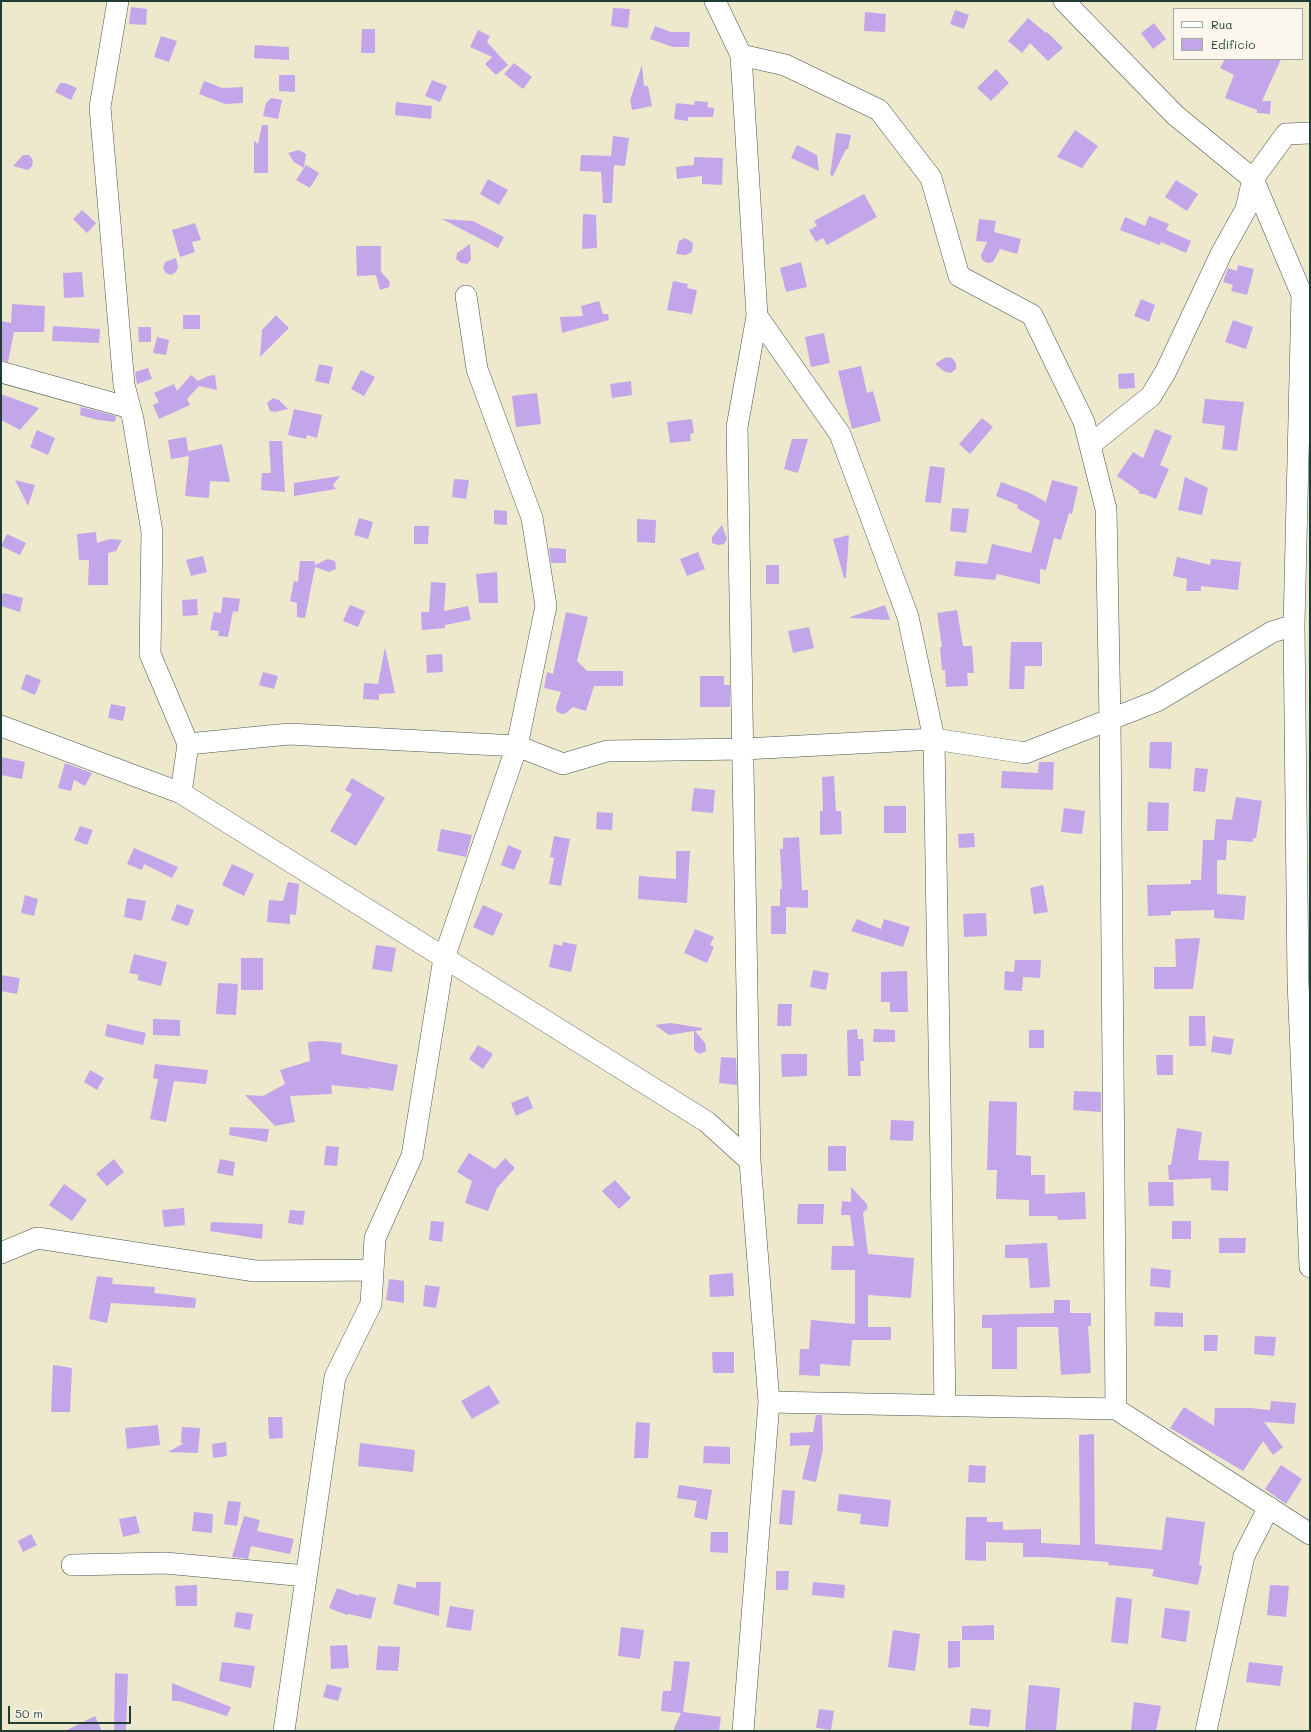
<!DOCTYPE html>
<html>
<head>
<meta charset="utf-8">
<style>
  body { margin:0 }
  #map { position:relative; width:1311px; height:1732px; overflow:hidden; background:#eee8cd; font-family:Mali,sans-serif }
  canvas { display:block }
  .frame { position:absolute; inset:0; border:2px solid #1f3d34; pointer-events:none }
  .legend { position:absolute; left:1173px; top:8px; width:130px; height:52px; box-sizing:border-box; background:#fbf7ec; border:1px solid #a3ada2; margin:0; padding:5px 7px; list-style:none; font-size:12px; color:#1f3d34 }
  .legend li { display:flex; align-items:center; gap:8px; height:20px }
  .legend b { width:20px; border:1px solid #a3ada2 }
  .scale { position:absolute; left:8px; top:1706px; width:123px; height:18px; box-sizing:border-box; border:2px solid #1f3d34; border-top:0; padding-left:5px; font-size:12px; line-height:14px; white-space:nowrap; color:#1f3d34; -webkit-text-stroke:3px #fbf7ec; paint-order:stroke }
</style>
</head>
<body>
<div id="map">
<canvas width="1311" height="1732"></canvas>
<div class="frame"></div>
<ul class="legend">
<li><b style="height:5px;background:#fff"></b>Rua</li>
<li><b style="height:11px;background:#c3a6e9"></b>Edifício</li>
</ul>
<div class="scale">50 m</div>
</div>
<script>
const ctx = document.querySelector('canvas').getContext('2d');
ctx.lineJoin = 'round';
function paint(path, color) {
  ctx.fillStyle = color;
  ctx.fill(path, 'evenodd');
}
function strokePath(path, color, width, dash) {
  ctx.strokeStyle = color;
  ctx.lineWidth = width;
  ctx.lineCap = dash ? 'butt' : 'round';
  ctx.setLineDash(dash || []);
  ctx.stroke(path);
}
paint(new Path2D(`
  M131,7l16,2 -1,16 -17,-1z
  M613,8l17,1 -2,19 -17,-2z
  M955,10l14,5 -5,14 -14,-5z
  M865,12l21,2 -1,18 -21,-1z
  M1028,18l18,15 1,-1 16,16 -15,13 -18,-18 -8,10 -14,-12z
  M1154,23l12,16 -13,10 -12,-16z
  M655,26l16,6h19l-1,15h-16l-23,-8z
  M362,29h13v24h-14z
  M478,30l12,6 -3,6 21,23 -12,10 -11,-11 7,-7 -22,-10z
  M161,36l16,5 -8,21 -15,-5z
  M255,45l34,2v13l-35,-2z
  M1225,59h56l-19,42h9l-1,13 -13,-1v-3l-32,-12 9,-23 -14,-7z
  M514,63l18,14 -9,12 -19,-15z
  M642,65l2,21h4l4,20 -20,4 -2,-10z
  M996,69l13,14 -18,18 -14,-13z
  M279,75h16v17l-16,-1z
  M432,80l15,6 -7,16 -15,-6z
  M204,81l18,7 21,-1v16l-18,1 -26,-10z
  M60,83h5l12,5 -6,12 -16,-8z
  M271,98l11,2 -4,19 -15,-3 3,-13z
  M695,101l13,1 -1,5 7,1 -1,9h-25v4l-14,-2 2,-16 18,2z
  M396,102l36,4 -1,13 -36,-4z
  M262,125h6v48h-14v-32l4,3z
  M1075,130l23,16 -16,22 -25,-11z
  M836,133l15,2 -3,14h-2l-13,27 -3,-1z
  M613,136l16,2 -4,28 -11,-1 -2,38h-9l-2,-31 -21,-1 1,-16 30,1z
  M797,145l20,10 2,16 -28,-13z
  M299,150l7,4 -2,14 -10,-6 -6,-9z
  M23,155h6l4,5 -1,6 -4,4 -15,-4z
  M694,157l29,1 -1,27 -20,-1v-8l-25,3 -1,-12 18,-2z
  M306,165l13,8 -9,15 -14,-8z
  M488,179l20,11 -9,15 -19,-11z
  M1176,180l22,14 -11,17 -22,-14z
  M864,194l13,23 -50,28 -4,-7 -7,4 -7,-12 8,-4 -3,-5z
  M82,210l14,13 -9,10 -14,-14z
  M583,214l13,1 1,33 -15,1z
  M1149,216l20,8 -3,6 25,11 -5,12 -25,-11 -1,3 -40,-15 5,-13 20,9z
  M442,219l31,2 31,16 -6,11z
  M979,219l17,2 -2,11 27,7 -4,15 -17,-5 -7,13 -6,1 -5,-3 -1,-5 6,-13 -11,-1z
  M195,223l6,17 -9,2 3,10 -15,5 -8,-27z
  M685,238l8,5 -1,9 -6,3 -10,-1 3,-13z
  M470,244l1,16 -4,4 -6,-1 -5,-4 1,-6z
  M356,246h25v26l9,10 -1,5 -9,3 -4,-15 -19,1z
  M176,258l2,9 -2,5 -5,3 -5,-2 -3,-5 2,-6z
  M801,262l6,25 -21,5 -6,-24z
  M1238,265l16,4 -7,26 -16,-4 2,-6 -10,-3 5,-14 9,3z
  M82,272l2,25 -20,1 -1,-25z
  M673,281l15,3 -1,4 10,2 -5,24 -25,-4z
  M1141,299l14,6 -6,17 -15,-6z
  M599,301l4,13h5l1,6 -47,13 -2,-16 23,-1 -2,-10z
  M12,304l33,2 -1,26h-30l-6,30 -7,-2v-39l10,2z
  M183,315h17v14h-17z
  M276,315l13,13 -29,29 2,-27z
  M1233,320l20,7 -7,22 -21,-7z
  M53,326l47,3 -1,14 -47,-2z
  M138,327h13v15h-12z
  M824,333l6,30 -19,4 -6,-30z
  M157,337l12,3 -3,15 -13,-2z
  M946,357l6,1 4,5v6l-5,4 -6,-1 -10,-8z
  M319,364l14,3 -4,17 -14,-3z
  M861,366l6,27 6,-2 8,30 -29,8 -14,-58z
  M148,368l4,11 -15,5 -2,-12z
  M361,370l14,7 -11,19 -13,-7z
  M1134,373l1,15 -16,1 -1,-15z
  M191,375l7,6 10,-5 7,-1 2,15 -18,-4 -12,13 3,6 -31,14 -6,-14 6,-3 -5,-9 20,-9 3,7z
  M631,381l1,14 -20,3 -2,-14z
  M537,393l4,31 -25,3 -4,-31z
  M1,394l38,14 -19,22 -19,-10z
  M273,398l6,2 9,9 -13,3 -5,-1 -3,-8z
  M1205,399l39,3 -7,49 -15,-2 3,-23 -23,-3z
  M81,407l35,9 -1,6 -17,-2 -18,-5z
  M294,409l28,6 -5,23 -10,-3 -1,4 -18,-4z
  M982,418l11,9 -23,27 -11,-10z
  M692,419l2,14 -4,1 1,7 -21,2 -3,-21z
  M1155,429l17,7 -12,29 9,4 -13,30 -12,-5h-5v-3l-22,-15 16,-24 10,6z
  M37,430l18,8 -7,17 -18,-8z
  M186,437l3,17v-3l33,-7 8,38 -20,-1 -1,17 -24,-2 4,-40 -18,3 -3,-19z
  M792,439h16l-10,34 -14,-4z
  M269,441h13l3,51 -24,-2 1,-17h9z
  M930,466l15,2 -4,35 -16,-1z
  M340,476l-7,9 3,4 -42,7v-13z
  M1185,477l23,11 -6,27 -24,-5z
  M454,479l15,1 -3,19 -14,-2z
  M15,480l20,5 -7,21z
  M1052,480l26,7 -6,27 -3,-1 -8,27 -7,-2 -8,32 -6,-1v15l-43,-10 -2,6 -41,-4 2,-15 31,3 5,-20 39,9 9,-32 -23,-13 1,-3 -22,-9 5,-14 29,11 16,9z
  M952,508l17,1 -3,24 -16,-2z
  M494,510l13,1v14l-13,-1z
  M359,518l14,4 -5,17 -14,-4z
  M637,519l19,1 -1,23 -18,-1z
  M722,525l5,14 -3,5 -6,1 -6,-2v-6z
  M414,526h15l-1,18h-14z
  M96,532l1,11 13,-4 12,1 -6,11 -8,2v32h-20l1,-25h-10l-2,-26z
  M7,534l19,9 -6,12 -19,-9z
  M849,535l-3,43h-2l-11,-39z
  M549,548l17,1v14h-15z
  M698,552l7,17 -18,7 -7,-17z
  M203,556l4,16 -16,4 -5,-16z
  M1177,557l33,8 1,-6 30,3 -3,28 -37,-4v5h-15l1,-12 -14,-3z
  M328,559l7,2 1,8 -7,3 -14,-5 -10,51 -8,-1v-14l-7,-2 4,-20 4,1 2,-21h15v4z
  M766,565h13v19h-13z
  M497,572l1,31h-19l-3,-29z
  M431,582l15,1 -2,28 24,-5 3,14 -26,5v3l-23,2 -1,-18h8z
  M1,593l4,1v-1l18,5 -3,14 -19,-6z
  M223,597l17,2 -2,13 -5,-1 -5,26 -10,-1 1,-5 -9,-1 4,-18 7,1z
  M197,599l1,16 -15,1 -1,-16z
  M350,605l15,6 -7,16 -15,-6z
  M885,605l5,15 -40,-2v-1z
  M957,610l6,36h9l2,27h-7l1,13 -22,1 -1,-17h-3l-2,-23h2l-5,-34z
  M566,612l22,5 -11,44 10,10h36v15h-29l-8,25 -13,-4 -7,6 -5,1 -5,-3v-4l5,-15 -17,-4 3,-16 6,2z
  M809,627l5,21 -21,5 -5,-22z
  M1011,642h31v24h-17l-1,23h-15z
  M385,647l10,46 -16,1v6l-16,-1 1,-16 14,1z
  M442,654l1,18 -16,1 -1,-18z
  M263,672l15,4 -4,13 -15,-4z
  M26,674l15,6 -6,15 -14,-6z
  M700,676h24v9h6v22h-30z
  M111,704l15,3 -3,14 -15,-3z
  M1150,742h22l-1,27 -22,-1z
  M1,757l24,5 -3,17 -21,-4z
  M1039,762h15l-1,28 -52,-2 1,-17 36,2z
  M65,763l27,10 -7,13 -11,-6 -3,11 -13,-3z
  M1195,768l13,1 -3,23 -12,-1z
  M834,776l2,35h5l1,23 -22,1v-24h3l-1,-34z
  M352,778l33,20 -29,48 -26,-15 22,-37 -7,-4z
  M694,788l21,2 -2,23 -22,-2z
  M1236,797l26,4 -6,37h-3v4l-26,-2 -1,20h-9v34l29,2 -2,24 -30,-2v-8l-43,1v4l-23,1 -1,-31 44,-1v-4h10l2,-40h11l2,-21 16,1z
  M1148,802l21,1 -1,28h-21z
  M884,806h22v27h-22z
  M1064,808l21,3 -3,23 -21,-2z
  M597,812l16,1 -1,17 -16,-1z
  M80,826l13,4 -6,15 -13,-5z
  M441,829l31,6 -6,22 -29,-6z
  M974,833l1,14 -16,1 -1,-14z
  M554,836l16,3 -9,47 -12,-2 5,-26 -4,-1z
  M799,837l3,53h6v18l-22,-1v27h-15v-28h9v-17h2l-2,-40h3v-11z
  M508,845l14,6 -8,19 -13,-5z
  M134,848l44,19 -6,11 -28,-14 -2,6 -15,-6z
  M676,851h14l-3,52 -49,-4 1,-23 37,3z
  M232,864l22,10 -10,22 -22,-11z
  M288,882l11,2 -3,31 -6,-1v10l-23,-2 2,-22 14,1z
  M1043,885l5,27 -14,2 -4,-26z
  M25,895l13,4 -4,17 -13,-3z
  M127,898l19,3 -4,20 -18,-4z
  M177,904l17,6 -6,16 -17,-6z
  M483,905l20,9 -10,22 -20,-9z
  M986,913l1,23 -23,1 -1,-23z
  M857,919l24,10 3,-10 26,8 -7,20 -52,-16z
  M695,929l19,8 -4,8 4,2 -7,16 -23,-10z
  M1200,938l-7,51h-39v-22h22l-1,-28z
  M563,942l14,3 -6,27 -22,-5 5,-23 8,2z
  M376,945l20,3 -4,24 -20,-3z
  M134,954l33,8 -6,24 -24,-6 2,-5 -10,-2z
  M241,958h22v32h-22z
  M1015,960h26l-1,18 -17,-1 -1,14 -18,-1 1,-19 9,1z
  M813,970l16,3 -3,17 -16,-3z
  M907,971l1,41h-18v-10h-9v-30z
  M1,975l19,3 -3,16 -16,-3z
  M218,983l20,1 -2,31 -20,-1z
  M778,1004h14l-1,22h-14z
  M1189,1016h16l1,30h-17z
  M153,1019l27,1v16l-27,-1z
  M671,1023l31,5v2l-7,1 10,12 1,8 -7,3 -5,-4v-19l-25,4 -14,-10z
  M107,1024l39,9 -3,12 -38,-9z
  M857,1029l1,10h5l1,22h-4l1,15h-13l-1,-46z
  M874,1029l21,1v12h-22z
  M1029,1030h15v18h-15z
  M1213,1036l21,3 -3,16 -20,-3z
  M321,1041l21,2 -1,11 57,11 -5,26 -25,-4 2,2 -39,-4 1,9 -42,2 5,26 -20,4 -30,-31 18,1 22,-12 -5,-14 30,-9 -2,-19z
  M478,1045l15,9 -10,15 -14,-10z
  M781,1054h26v22l-25,1z
  M1156,1055h17v20h-16z
  M721,1057l15,1 1,27 -18,-2z
  M155,1064l53,6 -2,14 -32,-3 -8,41 -16,-3 8,-40 -5,-1z
  M90,1070l14,8 -7,12 -13,-8z
  M1074,1091l27,1v20l-28,-2z
  M528,1096l5,12 -17,8 -5,-13z
  M989,1101l28,1 -1,53 15,1v19h14v19l40,-2 1,27 -28,1 -1,-4h-28v-16l-33,-1 1,-29h-10z
  M891,1120l23,1 -1,20 -23,-1z
  M230,1127l39,2 -2,13 -38,-7z
  M1177,1128l25,4 -4,28 31,1 -1,30 -17,-1v-12l-42,2 -1,-15h3z
  M326,1146l13,1 -2,19 -13,-1z
  M828,1146h18v25h-18z
  M469,1153l26,16 10,-11 10,10 -18,20 -9,23 -23,-8 7,-22 -15,-9z
  M114,1159l10,13 -17,14 -11,-12z
  M220,1159l15,3 -2,14 -16,-3z
  M615,1180l16,18 -12,11 -17,-18z
  M1148,1182h25l1,24h-25z
  M64,1184l23,16 -15,21 -23,-16z
  M851,1187l15,16 2,5 -5,5 5,41 46,4 -3,40 -43,-3v32h23v13h-39l-2,26 -30,-2v12l-21,-1 1,-26h9l2,-29 44,4v-54h-24l1,-24h22l-4,-31h-9l1,-14 9,1z
  M798,1204h26l-1,20h-26z
  M184,1208l1,17 -21,2 -2,-17z
  M290,1210l15,1 -2,14 -15,-2z
  M431,1221l13,1 -2,20 -13,-2z
  M1172,1221h19v18h-19z
  M211,1222l52,2 -1,15 -52,-8z
  M1219,1238h27l-1,15h-26z
  M1047,1243l3,44 -20,1 -2,-30h-23v-13z
  M1151,1268l20,2 -1,18 -20,-2z
  M733,1273l1,23 -24,1 -1,-22z
  M97,1276l16,2 -1,6 43,3 -1,6 42,5 -1,10 -84,-5 -4,20 -18,-4z
  M389,1279l15,2v22l-18,-3z
  M425,1285l15,2 -4,21 -13,-2z
  M1054,1300h16v13h21v13h-3l3,47 -30,2 -3,-48h-41v42h-25v-41h-10v-13l72,-2z
  M1155,1312l28,1v14l-29,-1z
  M1204,1335h14l-1,16h-13z
  M1255,1336l21,1 -2,19 -20,-2z
  M712,1352h22v21h-21z
  M53,1365l19,3 -2,44h-19z
  M489,1385l11,18 -28,16 -11,-18z
  M1271,1401l25,2 -2,21 -30,-2 19,25 -10,8 -10,-14 -20,30 -73,-43 14,-21 30,19 1,-18h36l19,2z
  M816,1415h6l1,34 -7,33 -14,-3 8,-34 -20,1v-13l23,-1z
  M268,1417h14l1,21 -14,1z
  M636,1422l14,1 -2,35h-14z
  M158,1425l2,20 -33,4 -2,-21z
  M182,1427l18,1 -2,25 -30,-1 16,-9h-3z
  M1094,1434l1,110 67,6 4,-33 39,5 -6,43 3,1 -4,19 -46,-9 2,-7 -46,-4 1,-3 -65,-5h-21v-14l-37,-1v19l-21,-1 1,-43h21v5h16v8l38,-1v14l39,2 -1,-110z
  M226,1442l1,14 -14,2 -1,-14z
  M360,1443l55,7 -2,22 -55,-6z
  M704,1446l26,1v17l-27,-1z
  M969,1465l17,1 -1,17 -17,-1z
  M1281,1465l21,14 -16,25 -21,-15z
  M679,1485l33,5 -5,30 -13,-3 3,-16 -20,-3z
  M782,1490l13,1 -3,34 -13,-1z
  M839,1494l52,6 -3,27 -28,-3 1,-10 -24,-3z
  M228,1501l13,1 -4,24 -13,-2z
  M194,1512l19,2 -1,19 -20,-2z
  M136,1516l4,17 -17,4 -4,-18z
  M244,1516l16,4 -3,11 37,8 -4,15 -39,-8 -3,13 -16,-2z
  M711,1532h17v21l-18,-1z
  M31,1534l6,11 -14,7 -5,-11z
  M776,1571h13l-1,19h-12z
  M416,1582h25l-2,34 -46,-12 5,-20 18,4z
  M813,1582l32,3 -1,13 -32,-3z
  M197,1585v21h-21l-1,-20z
  M1270,1585l19,1 -3,31 -19,-2z
  M337,1588l22,8v-2l17,4 -5,21 -23,-5 -1,1 -18,-7z
  M1116,1597l16,2 -4,45 -17,-2z
  M450,1606l24,4 -3,21 -25,-4z
  M1165,1608l25,3 -4,31 -25,-4z
  M236,1612l17,2 -3,16 -16,-3z
  M994,1625v15h-32v-14z
  M621,1627l23,3 -4,29 -22,-3z
  M893,1630l27,4 -5,37 -27,-4z
  M948,1641h12v26l-12,1z
  M347,1645l2,23 -18,1 -1,-23z
  M378,1646l22,1 -2,24 -22,-1z
  M674,1661l16,1 -7,50 38,5 -2,14h-46l8,-18 -20,-2 2,-20h8z
  M222,1662l33,4 -4,22 -32,-7z
  M1249,1662l34,4 -3,20 -34,-4z
  M115,1673l13,1 -2,57h-12z
  M172,1683l59,24 -4,9 -48,-15h-7z
  M327,1684l15,4 -4,13 -15,-4z
  M1029,1685l31,3 -4,43h-31z
  M1134,1702l27,4 -5,25h-25z
  M971,1708l20,2 -2,17 -20,-2z
  M819,1709l15,2 -3,19 -15,-2z
  M95,1716l7,15h-37z`), '#c3a6e9');
const minor = new Path2D(`
  M118,1l-18,106 24,278 9,34 19,113 -2,122 38,90 -7,49
  M715,1l26,54 16,261 -20,111 13,734
  M1064,1l111,114 78,64 49,116 -8,330 4,356 12,286
  M741,55l44,10 94,45 52,68 28,98 73,39 52,107 22,87 4,211 6,689
  M757,316l83,118 68,183 26,122 11,667
  M1,372l129,36
  M1090,445l61,-49 15,-25 56,-119 24,-43 7,-30 33,-45 24,-1
  M1,726l180,67 526,329 43,39 19,241 347,7 194,125
  M188,744l101,-10 228,12 46,18 44,-13 137,-2 190,-10 91,14 132,-52 115,-69 22,-7
  M1,1253l36,-15 218,33 118,-1
  M72,1565l93,-2 141,13
  M284,1731l51,-354 36,-73 4,-66 37,-82 32,-198 73,-212 29,-140 -14,-88 -55,-149 -11,-73
  M743,1731l26,-329
  M1206,1731l38,-175 25,-49`);
strokePath(minor, '#3e574b', 22);
strokePath(minor, '#fff', 21);
</script>
</body>
</html>
